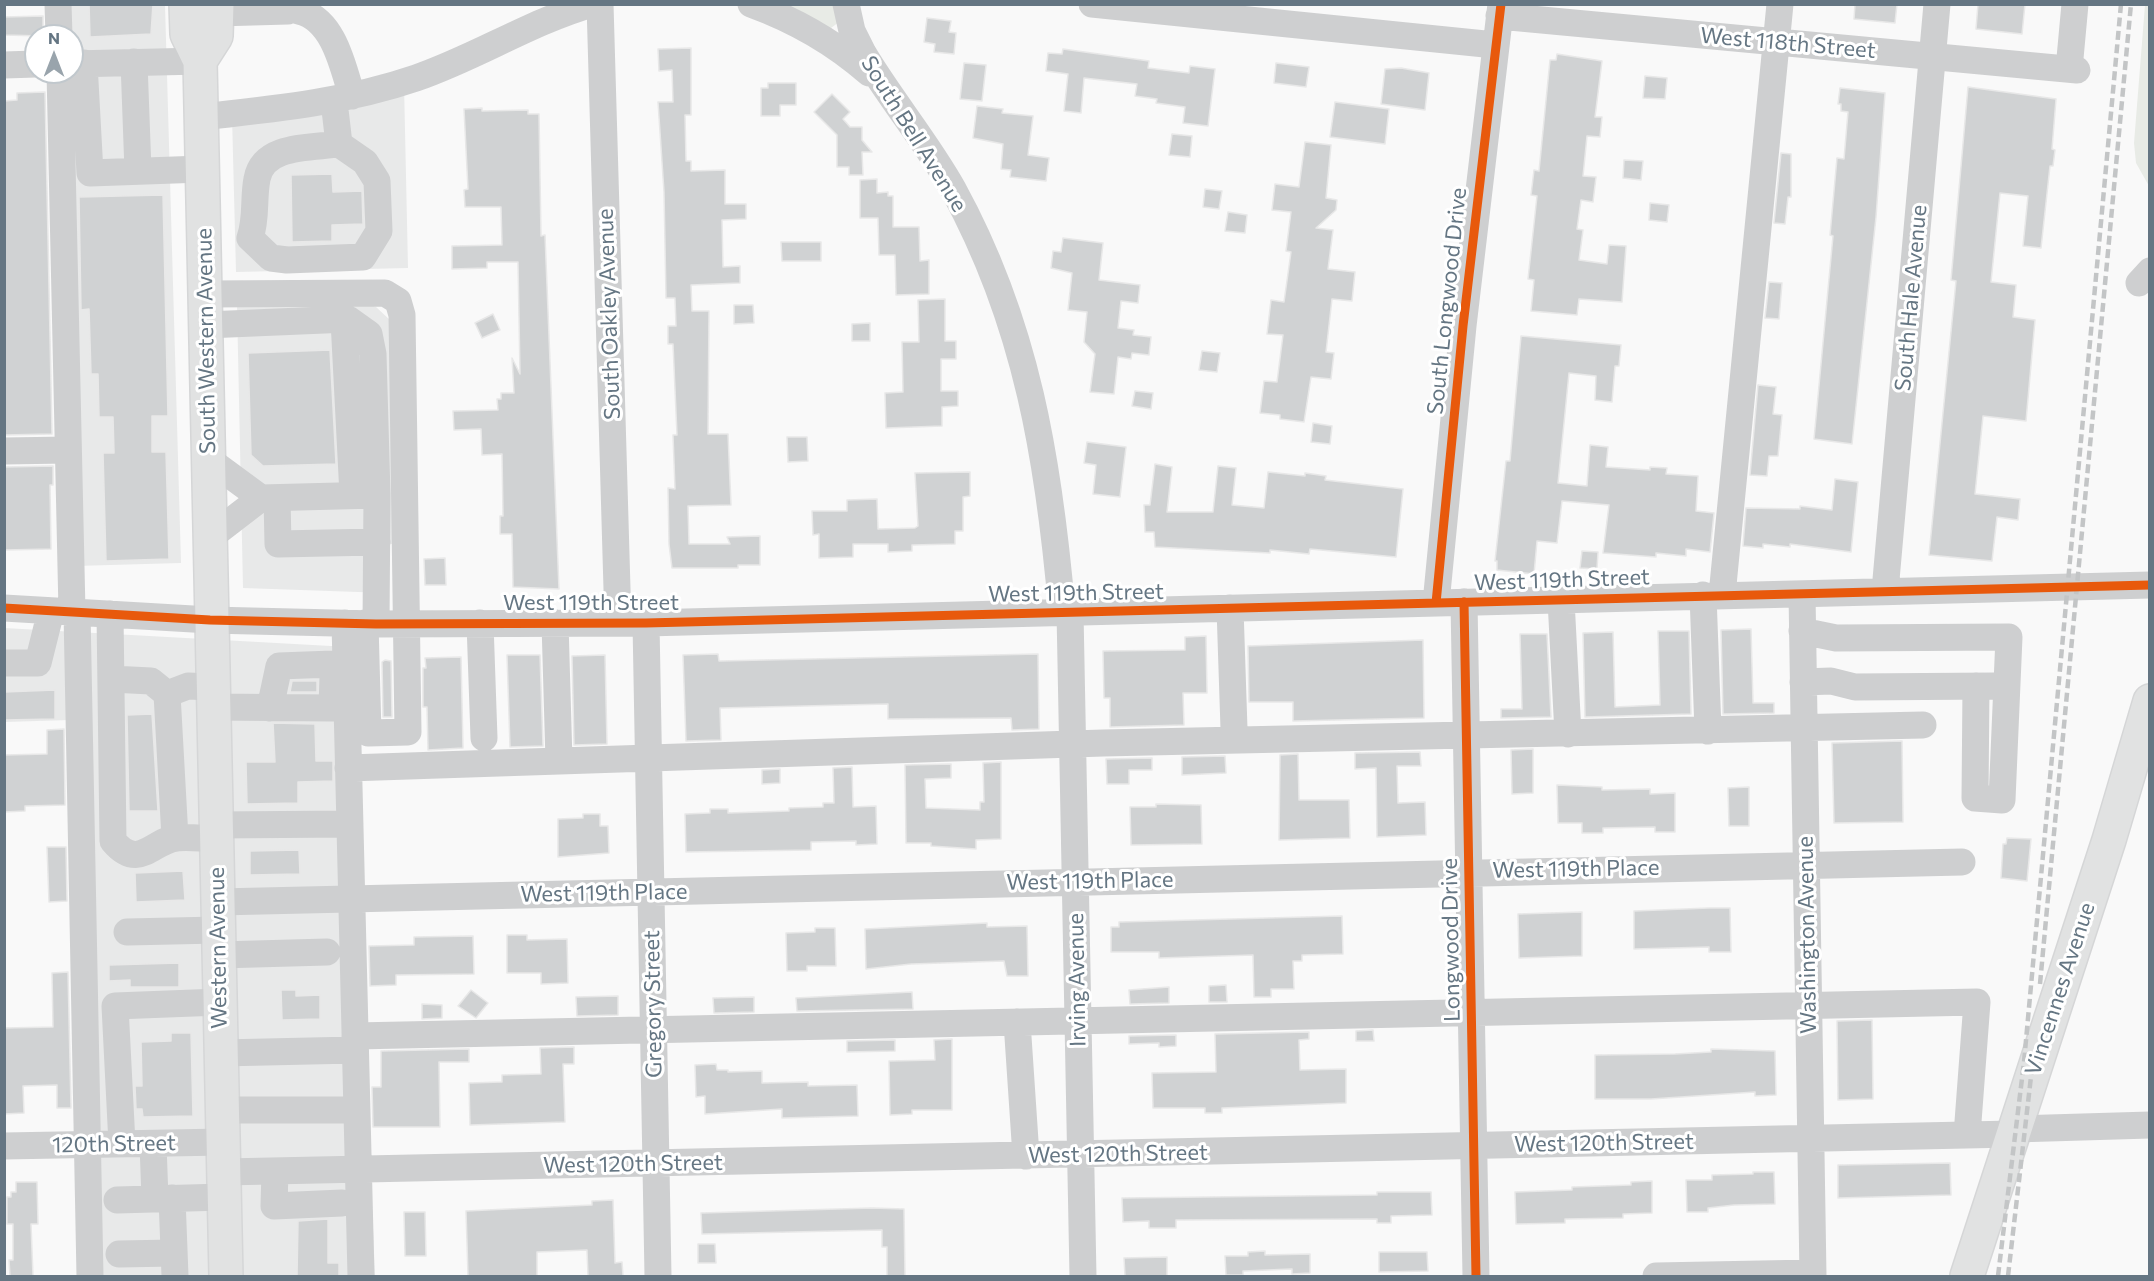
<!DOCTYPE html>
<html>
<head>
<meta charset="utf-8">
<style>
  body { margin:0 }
  #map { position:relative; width:2154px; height:1281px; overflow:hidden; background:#f9f9f9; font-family:Commissioner,sans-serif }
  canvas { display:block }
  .frame { position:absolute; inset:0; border:6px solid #657683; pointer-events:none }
  .north { position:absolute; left:24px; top:24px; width:60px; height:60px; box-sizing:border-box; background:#fff; border:2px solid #c1c8cd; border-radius:50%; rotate:0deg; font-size:16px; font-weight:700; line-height:24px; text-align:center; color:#657683 }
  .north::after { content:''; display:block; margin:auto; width:21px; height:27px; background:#99a4ac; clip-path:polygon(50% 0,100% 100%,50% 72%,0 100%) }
</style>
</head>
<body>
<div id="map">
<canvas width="2154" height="1281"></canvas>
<div class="frame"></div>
<div class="north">N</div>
</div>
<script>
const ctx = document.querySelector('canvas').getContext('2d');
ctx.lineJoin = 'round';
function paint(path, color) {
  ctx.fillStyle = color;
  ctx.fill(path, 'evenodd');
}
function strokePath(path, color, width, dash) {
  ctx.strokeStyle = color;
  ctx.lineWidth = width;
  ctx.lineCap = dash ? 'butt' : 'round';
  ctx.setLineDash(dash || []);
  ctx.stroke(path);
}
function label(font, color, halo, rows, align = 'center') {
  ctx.font = font + ' Commissioner,sans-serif';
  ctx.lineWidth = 6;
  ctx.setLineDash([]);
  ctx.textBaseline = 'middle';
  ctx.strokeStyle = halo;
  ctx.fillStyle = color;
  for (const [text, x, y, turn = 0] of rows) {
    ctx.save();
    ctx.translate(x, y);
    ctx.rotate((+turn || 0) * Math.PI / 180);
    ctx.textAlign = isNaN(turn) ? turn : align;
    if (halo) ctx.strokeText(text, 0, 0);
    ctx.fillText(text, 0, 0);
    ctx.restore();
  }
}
paint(new Path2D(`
  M62,5h103l16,558 -106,3 -3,-530z
  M404,84l4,184 -172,4 -4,-156z
  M364,303l12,4 14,13 8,224h-12l1,49 -144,-5 -6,-282z
  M4,628l345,19 26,629h-291l-14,-556 -65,2z`), '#e8e9e9');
paint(new Path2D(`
  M780,5h56l3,17 -8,6 -7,-2z
  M2145,5h5l-1,181 -13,-23 -2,-20z`), '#e8ebe6');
const building = new Path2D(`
  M89,4h64l-2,30 -61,3z
  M1855,4h42l-2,19 -41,-4z
  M1978,4h47l-3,30 -46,-5z
  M43,16v20l-39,-1v-18z
  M927,18l24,3 -2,11 7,1 -2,21 -20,-2 1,-8 -11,-2z
  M691,48v67h-6l1,46h5v10l34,-1v34h21v15l-24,1 1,47 17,-1v17l-49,2 1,26h17l-1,123h20l3,71 -43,1 1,38h41l-3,-7 33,-1v29h-22v3h-66l-3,-24 -1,-56 7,1 -2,-54h4l-4,-91h-5v-18h8l-1,-28h-9l-2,-106 -6,-90h15l-1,-32 -13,1 -1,-22z
  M1063,49l86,12 -1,7 41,5 1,-7 25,3 -7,57 -25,-3 2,-16 -29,-4 1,-4 -22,-3 2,-12 -53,-6 -3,35 -17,-2 4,-37 -22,-3 2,-18 14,1z
  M1557,54l45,7 -7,56h7l-2,20 -13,-1 -4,40 13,1 -3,25 -12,-2 -4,29 6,1 -4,30 28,4 2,-19 17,1 -4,56 -43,-3 -2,16 -46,-4 3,-31 -6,-1 9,-83 -6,-1 3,-25 5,1 11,-111h6z
  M964,63l22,2 -4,36 -22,-2z
  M1276,63l33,4 -3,20 -32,-4z
  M1401,68l28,5 -4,37 -44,-6 4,-35z
  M1645,76l22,2 -2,21 -22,-1z
  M768,83h28v22h-16v11h-19v-28h7z
  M1968,87l88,12 -4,50 3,1 -2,16h-3l-9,82 -18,-2 5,-50 -28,-3 -9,89 25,3 -3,32 22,3 -9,101 -43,-5 -8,78 45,5 -2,21 -21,-3 -5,44 -63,-6 27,-274 -5,-1z
  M1840,88l45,5 -9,124 -24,227 -38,-5 19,-203 -3,-1 7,-77 7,1 4,-47 -7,-1v-7h-3z
  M45,92l7,342 -48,1v-334l13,-1v-7z
  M832,94l18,18 -7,7 7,8h12v13l10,12h-10l1,23h-14v-8h-12v-32l-23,-23z
  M1335,102l54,7 -4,35 -55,-7z
  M977,106l26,3 -1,4 31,3 -5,39 21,3 -3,23 -36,-4 1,-7 -10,-1 2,-25 -30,-6z
  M482,108v3l46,-1v4h11l2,122 4,-1 14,354 -46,-2 -1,-53h-12v-18h3l-1,-62 -20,1 -1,-26 -27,1 -1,-19 45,-1 -1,-11h4v-6h13l-2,-35 8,16 -2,-112h-31v6l-35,1v-23l50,-1 -1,-38h-36l-1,-17 4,-1 -4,-80z
  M1172,134l20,2 -2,21 -21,-2z
  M1305,142l26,3 -5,53 11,2 -1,10 -20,18 17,2 -5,39 27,3 -3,29 -20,-2 -6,53 8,1 -3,26 -20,-2 -7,45 -24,-3v-4l-20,-2 4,-32 13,1 6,-47 -16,-1 4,-34 13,2 7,-50 -5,-1 5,-39 -19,-2 3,-26 24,3z
  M1781,153l10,1v43h-3l-3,27 -11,-1z
  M1624,160l19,1 -2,19 -18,-2z
  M332,174l1,18 29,-1 1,33 -31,1v16l-40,1 -1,-67z
  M877,179v14l11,-1v4h5v31h26l1,34 9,-1v34l-33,1 -1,-40h-16l-1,-37h-18v-38z
  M1205,189l17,2 -3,18 -16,-2z
  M163,195l5,221h-16v36h14l3,107 -63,2 -3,-108h11l-1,-36h-14l-1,-43h-7l-2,-65 -8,1 -2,-113z
  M1650,203l19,2 -2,17 -18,-2z
  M1228,212l19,3 -2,18 -20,-2z
  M1063,238l40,5 -4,37 41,5 -2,18 -17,-2 -3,27 16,2 -1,5 18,2 -2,18 -17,-2 -1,6 -13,-2 -4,37 -24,-2 5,-38 -11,-12 3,-30 -19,-2 4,-37 -21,-5 2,-17 8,1z
  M781,242h40v19h-39z
  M1769,282l13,1 -3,36 -14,-1z
  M945,299v42h11v18h-15v32h17v15l-16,1v19l-56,2 -1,-35 18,-1 -1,-50h17l-1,-42z
  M734,305h19l1,18 -20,1z
  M493,314l7,16 -18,8 -7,-15z
  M870,323v18h-18v-17z
  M1521,336l100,9 -2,21h-4l-3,36 -17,-2 1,-24 -27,-3 -11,110 29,3 3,-41 18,2 -2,20 44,3v-3l17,1 -1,6 32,2 -2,35 18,2 -4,39 -24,-3v7l-30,-3v4l-53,-4 6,-48 -47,-4 -5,42 -20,-2 -3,33 -37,-4v-9h-2l11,-100h4z
  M330,350l6,114 -73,2 -12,-11 -3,-102z
  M1202,351l18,2 -3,19 -18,-2z
  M1758,385l18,2 -3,27 9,1 -4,41h-9l-2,20 -17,-1z
  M1135,391l18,2 -2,16 -19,-3z
  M1313,423l19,3 -2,18 -19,-2z
  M787,437h20l1,24 -20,1z
  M1087,442l39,5 -6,50 -27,-3 3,-29 -12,-2z
  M1155,464l17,3 -5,45h46l5,-46 18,2 -4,37 32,3 4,-36 37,4v-3l21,3 -1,4 78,9 -7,68 -86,-8 -1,5 -39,-4v3l-115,-6 -1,-15h-9l-1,-27h6z
  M53,466v19h-3l1,64 -47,1v-83z
  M970,472v24l-7,1v34h-8v13l-43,1v6l-24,1v-8h-35v13l-34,1v-24l-6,1 -1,-24h35v-11l30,-1 1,30 37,-1 3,-2 -3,-53z
  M1835,479l23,3 -7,70 -61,-8v3l-27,-3v4l-20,-2 3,-38 54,1v-3l32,4z
  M1582,551l16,1 -1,17 -17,-1z
  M445,558l1,27h-21l-1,-26z
  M1751,629l2,74h21v10l-51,1 -2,-84z
  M1658,631h31l2,83 -106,3 -2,-84 30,-1 2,75 45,-2z
  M1520,634h27l4,83 -50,1v-9h21z
  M1206,636l1,57h-24l1,32 -74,2v-29h-6l-1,-47 82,-1v-13z
  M1423,640l1,78 -131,3v-19h-44l-1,-56z
  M718,654l1,7 319,-7 1,75 -27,1 -1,-12 -123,1v-15l-168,4 1,32 -35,1 -3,-86z
  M507,655h33l3,91 -33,1z
  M605,655l2,89 -33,1 -2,-89z
  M461,657l2,91 -35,2 -1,-43h-4v-39h3l-1,-10z
  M385,660l6,1 1,56h-9l-1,-55z
  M292,681h25v11h-27z
  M55,690v29l-51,1v-28z
  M152,714l6,97h-29l-2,-96z
  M273,723l42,1 1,37h17v20l-35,1v21l-51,1 -1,-42h29z
  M64,729l1,76 -40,1v5l-21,1v-57l43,-1v-24z
  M1902,741l1,81 -69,1 -2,-80z
  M1533,749v44l-21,1 -1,-44z
  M1420,752l1,14h-24l1,37 27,-1 1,33 -49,2 -1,-69 -21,1v-16z
  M1298,754l1,46h50l1,38 -71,2 1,-85z
  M1225,756l1,17 -44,2v-18z
  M1152,758v12h-23v14h-22l-1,-25z
  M1001,762v77l-25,1v9l-45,-3v-3h-25l-1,-78 46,-1v14l-26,1 1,29 54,2v-8h4l-1,-39z
  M852,767l1,40 23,-1 1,38 -21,1v-4l-45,1v8l-125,2 -1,-38 25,-1v-4h18v4l61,-2v-3l34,-1v-4h11l-1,-35z
  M780,769v14l-18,1v-14z
  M1557,785l45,2v3l48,-1v5l25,-1v39h-20v-5l-52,1v5h-21v-10h-24z
  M1749,787v39h-20l-1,-38z
  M1156,804l45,1 1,39 -71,1 -1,-38h26z
  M583,814h17v12h8l1,27 -51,4v-38l25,-1z
  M2007,838l24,1 -4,42 -26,-3 2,-34h3z
  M47,847h19l1,54 -18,1z
  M299,850l1,24 -50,1v-24z
  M183,871l2,29 -49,2 -1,-29z
  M1709,908h21l1,44h-22v-5l-75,2v-38z
  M1582,912v44l-63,2 -1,-44z
  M1342,916l1,38 -41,1v6h-9l1,28h-23v8h-17l-1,-42 -94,3v-6h-48v-25h8v-5z
  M987,923v4l40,-1 1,50h-21l-3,-15 -93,3 -45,5 -1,-40z
  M815,928h20l1,38h-29v5h-20l-1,-38 29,-1z
  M507,935h20v5l40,-1 1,44 -27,1v-11h-34z
  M473,936l1,38 -78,1v10l-26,1 -1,-40 45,-1v-8z
  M179,963v24h-49v-7l-21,1v-16z
  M68,972l3,136h-14v-23l-34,1 1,27 -20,1v-86l49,-1 -1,-54z
  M1226,985l1,17h-18v-16z
  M1169,987v16l-39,1 -1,-14z
  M281,990h15v6l24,-1v24l-38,1z
  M471,990l17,13 -12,15 -18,-12z
  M912,992l1,17 -116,2 -1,-13z
  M618,996v19l-41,1 -1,-19z
  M754,997v15l-40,1 -1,-15z
  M422,1004l20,1v13l-20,1z
  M1872,1020l1,79 -35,1 -1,-79z
  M1373,1030l1,11h-18v-10z
  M1309,1032v7l-10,1 1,30 46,-1v34l-124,5v5h-17v-5h-52l-1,-35 64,-1 -1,-38z
  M171,1033h20l2,83 -50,1 -1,-8h-6l-1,-23h7l-1,-44 30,-1z
  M1176,1035v11l-17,1v-4l-30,1v-8z
  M952,1039v71h-40v4l-22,1 -1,-54 46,-1 -1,-20z
  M895,1040v11l-48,1v-11z
  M574,1047v17h-11l2,58 -95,3 -1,-42 33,-1v-7l39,-1 -1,-26z
  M469,1049v13h-30l1,65h-67l-1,-40h9v-36z
  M1711,1049l64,2 1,44 -21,1v-4l-104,7h-56v-44l80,-1 36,-2z
  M716,1064l1,6h11v2l34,-1v12l46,-1v4l49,-1 1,31 -76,2v-9l-77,5v-18l-9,1 -1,-32z
  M1950,1163l1,32 -113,3v-33z
  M1753,1172h21l1,32 -41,1 -26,3v4h-21l-1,-32h26v-5l41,-1z
  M1652,1181v32l-29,1v4l-58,1v4l-49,1 -1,-32 57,-2v-3l59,-2v-3z
  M16,1182h21l1,42h-7l2,52h-23l-1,-16h4v-36h-6v-27h4v-5h5z
  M1377,1192h54l1,23 -41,1v7h-14v-4l-201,1v8h-27v-7l-26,1 -1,-24 255,-3z
  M613,1200l2,63 7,-1 1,14h-35l-1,-26 -50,2v24h-69l-2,-65 126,-6v-4z
  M872,1208l32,1 1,67h-18v-29h-5v-17l-180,4 -1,-21z
  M404,1212h21l1,44h-21z
  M328,1219v44h11v13h-42l1,-55z
  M698,1244h17l1,19h-18z
  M1265,1251v4l45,-1v19l-18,1v-5l-49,2v4h-17l-1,-19h23v-4z
  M1379,1252h48l1,19 -49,1z
  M1167,1257v19h-42l-1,-18z`);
paint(building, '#d0d2d3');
strokePath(building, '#e8e8e8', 1.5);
const major = new Path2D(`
  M186,4l1,30 13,27 26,1215
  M200,61l16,-25 1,-32
  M1967,1276l142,-436 41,-139`);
strokePath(major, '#d5d6d7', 36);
strokePath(new Path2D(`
  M58,4l1,32
  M600,4l18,619
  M751,4c44,16 84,39 118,69
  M846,4l6,27 11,22c28,47 63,88 90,136 74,135 96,272 109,423
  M1092,4l403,41
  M299,11c35,8 44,56 53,85
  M217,13l71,-2
  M1499,16l578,54
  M134,62l4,109
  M84,63l6,110 112,-4
  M72,64l128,-3
  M4,65l32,-1
  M2069,69l6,-65
  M60,72l12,540
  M334,101l5,43 26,18 12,19 2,50 -16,26 -76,3 -16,-2 -21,-20c7,-20 3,-39 7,-59 6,-35 55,-31 82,-35
  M201,117c73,-8 145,-15 215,-39 61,-21 114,-56 176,-74
  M2139,283l11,-12
  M205,294l180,-1 13,8 4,14 6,417 -40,1 -3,-110
  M344,320l9,175
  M206,325l142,-6 21,15 4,20 4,141 -1,129
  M4,451l64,-1
  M208,459l53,39
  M277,498l1,46 99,-2
  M209,538l52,-40 116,-3
  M1885,591l52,-587
  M1802,594l11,682
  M1703,595l5,136
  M1722,595l58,-591
  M1561,600l7,134
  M1464,602l12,674
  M1436,603l27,-277 38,-322
  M4,608l206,12 166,4 270,-1 1504,-38
  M1230,608l4,121
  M77,612l13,664
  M1070,612l13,664
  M110,614l3,227c26,31 40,-1 64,-3 12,-2 26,1 39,1
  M345,623l16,653
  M480,623l4,115
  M555,623l4,138
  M646,623l12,653
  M1802,631l34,7 173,-1 -7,163 -27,-2 1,-112
  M4,663h34l13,-52
  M111,679l40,2 16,13
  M1803,682l28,-1 24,6 139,-1
  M167,694l8,144
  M167,694l21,-8 24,1
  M212,707l120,1 1,-31
  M270,708l9,-42 54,-2
  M348,768l755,-25 820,-18
  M215,825l135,-1
  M218,902l1744,-40
  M127,932l91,-2
  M219,955l108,-3
  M1017,1022l9,134
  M355,1036l1622,-34 -10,133
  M221,1053l134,-3
  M222,1110h135
  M2015,1129l135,-4
  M122,1144l-7,-138 105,-4
  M153,1144l2,55
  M4,1146l219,-4
  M275,1171l-1,35 68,-3
  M224,1172l1789,-38
  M172,1198l3,78
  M117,1200l107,-3
  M119,1254l55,-1
  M1656,1276l157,-3`), '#cecfd0', 27);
strokePath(major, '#e1e2e2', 33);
strokePath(new Path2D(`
  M2040,984l91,-980
  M1998,1276l26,-214 97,-1058
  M2008,1276l24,-208`), '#c3c5c6', 4.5, [9, 4.5]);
strokePath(new Path2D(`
  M1464,602l12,674
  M1436,603l27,-277 38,-322
  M4,608l206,12 166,4 270,-1 1504,-38`), '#e8590c', 9);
label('22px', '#657683', '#fff', [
  ["West 118th Street",1788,43,5],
  ["South Bell Avenue",914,134,58],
  ["South Hale Avenue",1911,298,-85],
  ["South Longwood Drive",1447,301,-84],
  ["South Oakley Avenue",609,314,-92],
  ["South Western Avenue",206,341,-91],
  ["West 119th Street",1562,580,-2],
  ["West 119th Street",1076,593,-1],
  ["West 119th Street",591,603],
  ["West 119th Place",1576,869,-1],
  ["West 119th Place",1090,881,-1],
  ["West 119th Place",604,893,-1],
  ["Washington Avenue",1807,935,-91],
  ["Longwood Drive",1451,940,-91],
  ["Western Avenue",218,948,-91],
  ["Irving Avenue",1077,980,-91],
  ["Vincennes Avenue",2060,989,-72],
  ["Gregory Street",653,1004,-91],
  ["West 120th Street",1604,1143,-1],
  ["120th Street",114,1144,-1],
  ["West 120th Street",1118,1154,-1],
  ["West 120th Street",633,1164,-1]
]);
</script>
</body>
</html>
